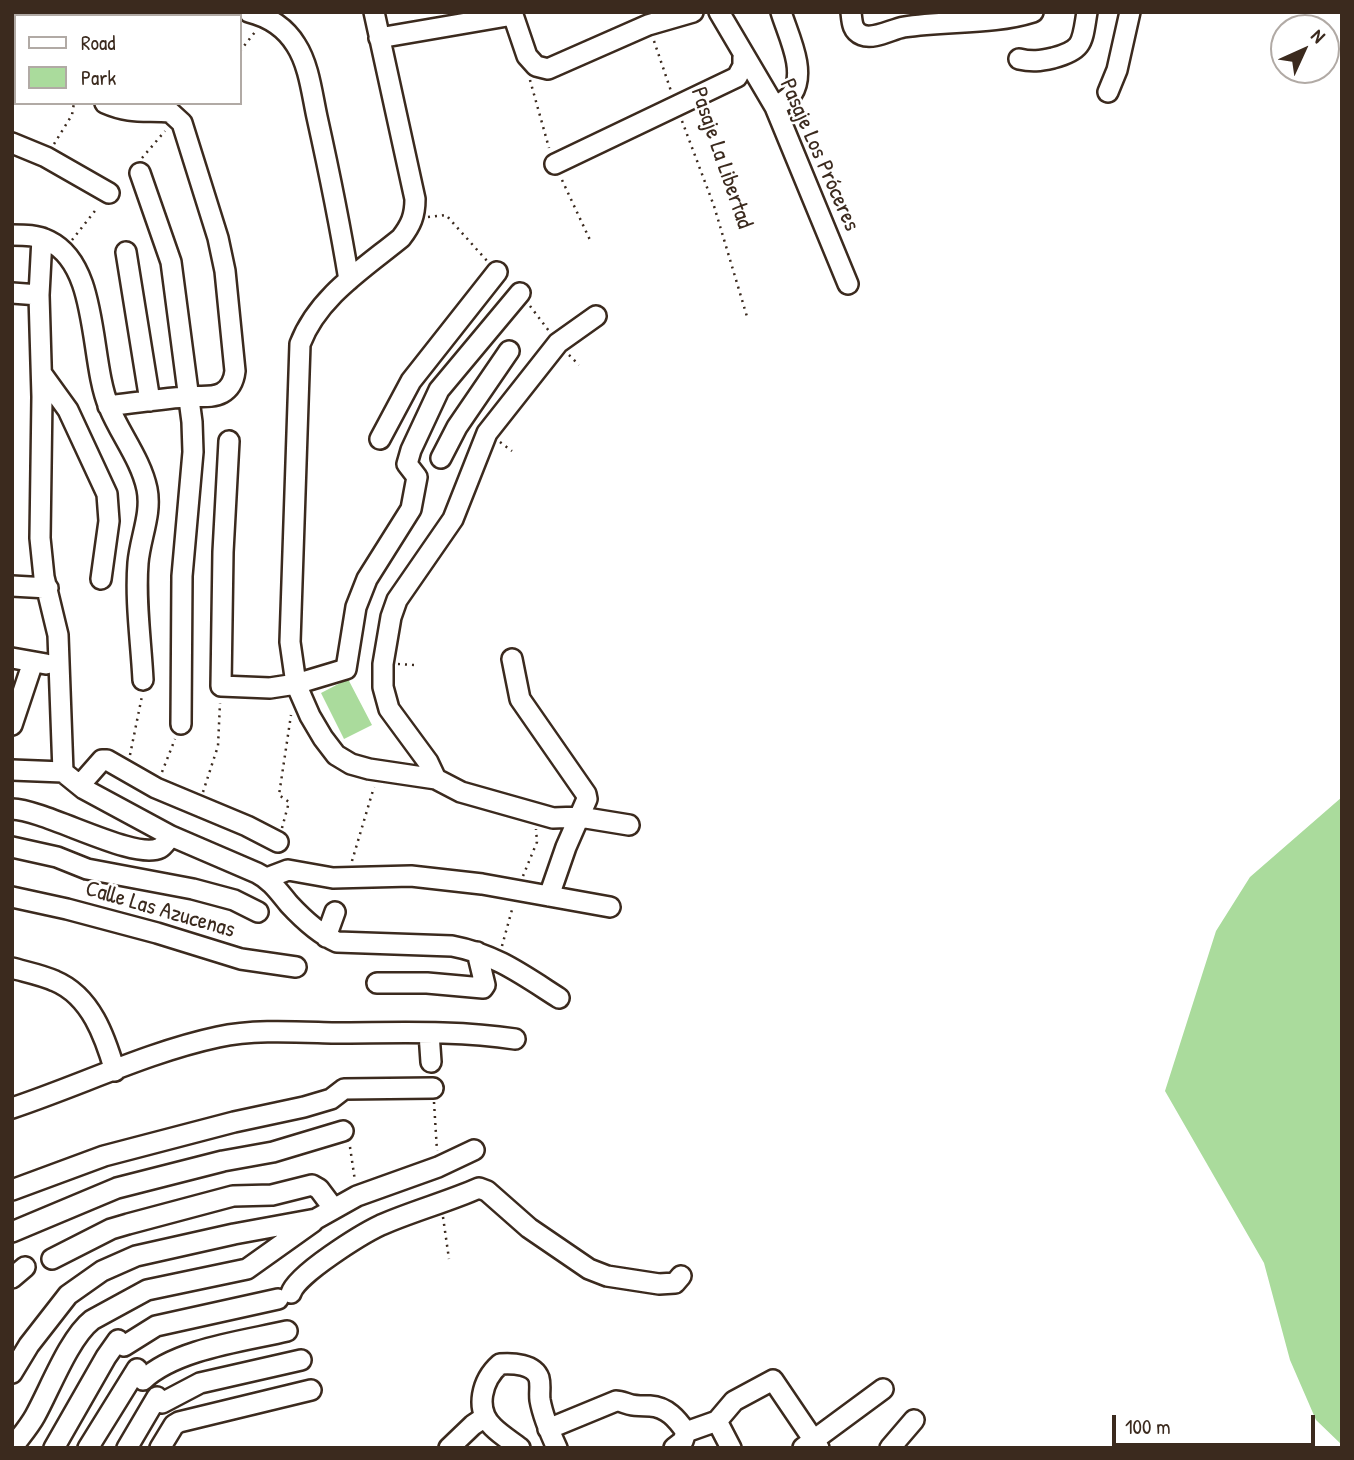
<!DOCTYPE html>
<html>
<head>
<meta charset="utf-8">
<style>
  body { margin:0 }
  #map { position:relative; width:1354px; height:1460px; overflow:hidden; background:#fff; font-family:"Patrick Hand",sans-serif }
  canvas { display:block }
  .frame { position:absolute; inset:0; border:14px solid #3b2a1e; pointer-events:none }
  .legend { position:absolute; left:14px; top:14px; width:228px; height:91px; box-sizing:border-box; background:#fff; border:2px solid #b1aaa5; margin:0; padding:9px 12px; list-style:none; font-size:21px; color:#3b2a1e }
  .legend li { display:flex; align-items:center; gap:14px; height:35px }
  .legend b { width:35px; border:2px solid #b1aaa5 }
  .north { position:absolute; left:1270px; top:14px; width:70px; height:70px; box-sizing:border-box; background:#fff; border:2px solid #b1aaa5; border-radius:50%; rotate:45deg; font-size:19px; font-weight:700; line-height:28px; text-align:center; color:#3b2a1e }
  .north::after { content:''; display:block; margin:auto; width:24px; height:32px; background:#3b2a1e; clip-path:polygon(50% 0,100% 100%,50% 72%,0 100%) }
  .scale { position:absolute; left:1112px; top:1415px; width:203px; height:32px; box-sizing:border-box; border:4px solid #3b2a1e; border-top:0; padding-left:9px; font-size:21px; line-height:24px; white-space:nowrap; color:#3b2a1e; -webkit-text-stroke:5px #fff; paint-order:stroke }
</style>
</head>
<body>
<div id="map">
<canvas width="1354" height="1460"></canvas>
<div class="frame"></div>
<ul class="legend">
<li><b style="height:9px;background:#fff"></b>Road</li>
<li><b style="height:19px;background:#aadb9c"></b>Park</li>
</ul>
<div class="north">N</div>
<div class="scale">100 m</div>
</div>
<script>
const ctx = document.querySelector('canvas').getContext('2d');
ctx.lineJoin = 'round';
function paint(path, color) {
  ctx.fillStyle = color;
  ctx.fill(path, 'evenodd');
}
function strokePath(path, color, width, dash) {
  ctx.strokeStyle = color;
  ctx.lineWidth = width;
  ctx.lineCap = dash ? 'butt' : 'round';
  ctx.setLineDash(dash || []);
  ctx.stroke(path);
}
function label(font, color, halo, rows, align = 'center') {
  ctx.font = font + ' "Patrick Hand",sans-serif';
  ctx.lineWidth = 5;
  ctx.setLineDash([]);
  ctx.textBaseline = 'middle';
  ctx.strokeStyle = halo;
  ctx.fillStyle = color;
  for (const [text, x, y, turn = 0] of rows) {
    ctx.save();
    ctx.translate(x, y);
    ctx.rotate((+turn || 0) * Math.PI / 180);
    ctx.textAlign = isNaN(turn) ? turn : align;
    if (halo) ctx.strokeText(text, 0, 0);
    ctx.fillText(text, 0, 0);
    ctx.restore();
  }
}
paint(new Path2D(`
  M348,679l24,46 -28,14 -23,-46z
  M1342,797v648l-26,-25 -26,-60 -26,-97 -99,-172 51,-160 34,-54z`), '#aadb9c');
const minor = new Path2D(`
  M249,12c20,5 36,15 47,33 13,20 16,49 21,72 12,54 23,108 32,163
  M374,12l41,187c0,17 -4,26 -14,39 -38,31 -83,59 -101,106l-10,298 6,42 14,32 13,22 13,17 15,9 18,5 67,10 25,13 92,26 27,-1 49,8
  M512,12l15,44 9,10 12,3 100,-44 45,-13
  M719,12l56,95 73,177
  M851,12c1,10 1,19 11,23 12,5 30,-6 42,-8 43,-7 88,-2 129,-15
  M379,38l134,-23
  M1019,59c13,3 21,2 34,-1 31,-8 29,-16 34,-46
  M12,77l4,-1
  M1108,92l9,-22 13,-58
  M105,103c25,11 40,7 65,9l12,11 36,115 7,33 10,100c-1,9 -4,17 -13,22 -11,6 -26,2 -38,4 -25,2 -51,6 -76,9
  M775,107c5,-4 14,-8 17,-13 15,-23 -4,-59 -11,-82
  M12,143l34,14 63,36
  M555,164l182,-87 6,-11v-9
  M140,173l31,89 21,160 1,30 -11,124 -1,148
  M12,235c13,0 25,0 37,6 51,25 40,119 60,166 11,27 32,53 38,82 5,25 -7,49 -9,74 -3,38 3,78 5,117
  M126,252l24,149
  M12,293l27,2 3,102 -2,141 4,39 14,58 5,137
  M39,295l3,-57
  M42,374l26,36 39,84 2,27 -8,58
  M380,439l31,-58 86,-109
  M229,441l-6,111 -2,134 49,2 26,-4 50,-15 10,-62 11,-28 44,-70 6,-32 -10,-13 4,-14 28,-60 81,-97
  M441,458l16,-31 52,-76
  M12,586l36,2
  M12,658l34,6
  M512,659l8,40 66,95 1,5 -21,48 -17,49
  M12,725l21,-63
  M12,770l51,2 21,17 87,47 86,37c14,7 22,19 32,31 13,14 30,30 48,38l115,4c43,8 71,29 107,52
  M436,779l-8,-17 -39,-53 -6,-22v-23l8,-47 6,-17 56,-81 34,-86 71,-90 38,-27
  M80,785l22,-25h5l49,28 91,38 31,16
  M12,809c34,1 122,52 148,39 4,-2 8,-9 11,-12
  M12,847l45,10 30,12 106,20 41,11 24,12
  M267,878l21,-8 45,8 78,-2 71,8 128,23
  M12,897l55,12 90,24 84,26 55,8
  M326,937l9,-25
  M12,968c14,4 30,7 43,13 36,15 50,56 60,90
  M377,983h50l56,5 2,-3 -8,-33
  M429,1033l2,29
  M12,1108c69,-23 136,-56 206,-71 37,-8 79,-5 117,-4 60,0 120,-3 180,6
  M12,1190l92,-34 130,-34 70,-15 27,-8 13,-10 89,-1
  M12,1232l105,-44 106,-27 50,-9 70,-21
  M52,1259l59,-30 17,-5 105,-28 39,-1 40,-10 7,4 12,16 -1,6
  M12,1278l13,-11
  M291,1293c6,-19 71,-59 90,-68 32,-14 66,-23 98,-37l8,3 42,37 60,41 18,7 52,8 16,-1 6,-7
  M124,1346l32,-20 122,-27
  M12,1373l17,-28 39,-50 34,-24 34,-15 98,-22 82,-15 41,-23 81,-29 36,-17
  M143,1380c33,-31 101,-39 144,-49
  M162,1403l38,-20 101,-23
  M717,1421l14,27
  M548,1429l68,-28c6,0 10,3 16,4 6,1 12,1 18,1 17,1 27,13 36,26l-3,9 -9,7
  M686,1432l31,-11 17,-20 39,-21 46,68
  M12,1448c8,-11 17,-21 23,-32 15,-27 34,-78 57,-96l55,-30 100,-21 66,-47
  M54,1448l52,-91 12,-17
  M88,1448l49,-79
  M127,1448l30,-51
  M160,1448l14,-23 5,-3 132,-32
  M449,1448l24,-23 12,-8
  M520,1448c-9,-7 -19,-13 -27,-21 -19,-18 -11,-47 7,-63 13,-1 34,0 39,14 2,7 0,15 1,22 3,17 10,33 17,48
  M803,1448l80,-59
  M890,1448l24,-28`);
strokePath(minor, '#3b2a1e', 24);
strokePath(new Path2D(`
  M74,12v4
  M140,16v-4
  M654,41l17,50
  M240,51l15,-19
  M530,80l19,68
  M682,121l32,85 34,114
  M54,144l18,-29 2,-12
  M142,158l23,-27
  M562,180l28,60
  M428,217l18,-2 42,47
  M72,240l26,-33
  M530,306l19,25
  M569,355l10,10
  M500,442l12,9
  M398,664l16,1
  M130,755l12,-59
  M162,772l13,-33
  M203,792l15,-46 2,-43
  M282,828l7,-26 -10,-7 12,-80
  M352,861l22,-74
  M523,876l14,-34 -1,-13
  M502,946l11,-40
  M434,1102l3,49
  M350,1147l5,34
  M443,1217l6,42`), '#3b2a1e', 2.5, [2, 5]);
strokePath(minor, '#fff', 19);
label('23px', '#3b2a1e', '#fff', [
  ["Pasaje Los Próceres",819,155,66],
  ["Pasaje La Libertad",721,158,71],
  ["Calle Las Azucenas",160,910,16]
]);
</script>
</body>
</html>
